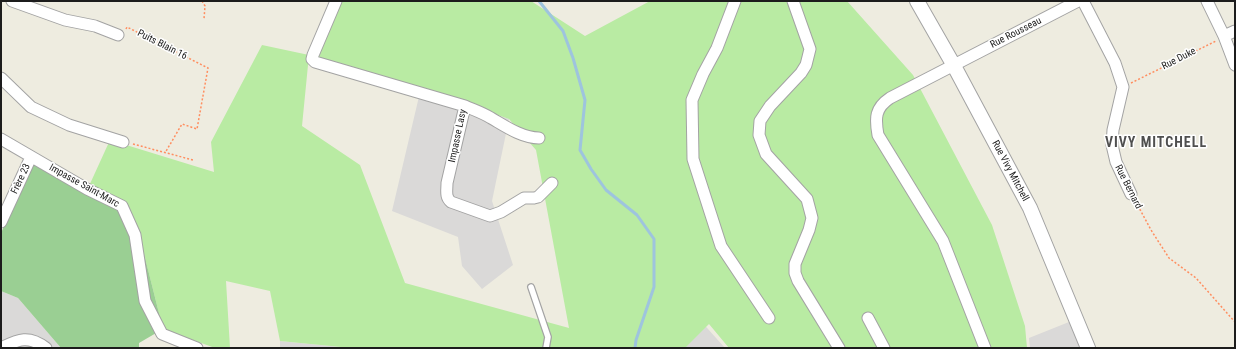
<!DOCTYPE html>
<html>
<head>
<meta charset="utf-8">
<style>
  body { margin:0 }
  #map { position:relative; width:1236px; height:349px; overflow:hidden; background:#eeece0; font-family:"Roboto Condensed",sans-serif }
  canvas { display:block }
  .frame { position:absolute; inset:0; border:2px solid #1c1c1c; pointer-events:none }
</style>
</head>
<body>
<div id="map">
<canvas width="1236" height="349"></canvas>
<div class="frame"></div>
</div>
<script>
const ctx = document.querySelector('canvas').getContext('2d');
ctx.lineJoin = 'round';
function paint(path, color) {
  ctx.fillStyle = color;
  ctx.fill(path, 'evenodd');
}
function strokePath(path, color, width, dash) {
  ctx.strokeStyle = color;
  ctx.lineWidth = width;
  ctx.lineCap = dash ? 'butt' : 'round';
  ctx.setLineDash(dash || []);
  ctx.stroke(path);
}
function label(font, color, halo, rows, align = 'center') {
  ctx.font = font + ' "Roboto Condensed",sans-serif';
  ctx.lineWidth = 3;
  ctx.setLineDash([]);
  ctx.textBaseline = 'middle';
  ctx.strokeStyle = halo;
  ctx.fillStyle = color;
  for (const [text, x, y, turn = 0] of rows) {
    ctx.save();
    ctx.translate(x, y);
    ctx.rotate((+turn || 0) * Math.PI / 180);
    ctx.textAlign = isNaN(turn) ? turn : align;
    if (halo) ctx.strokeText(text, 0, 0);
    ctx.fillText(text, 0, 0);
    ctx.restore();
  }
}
paint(new Path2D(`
  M421,88l88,31 -17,82 21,64 -31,24 -20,-23 -4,-29 -66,-26z
  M1,291l17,7 43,50h-60z
  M681,299l27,30 17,19h-78z
  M1069,322l13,26h-52l-1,-10z
  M280,341l71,7h-71z`), '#dad9d8');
paint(new Path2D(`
  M339,1h192l54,35 65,-35h197l66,74 79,150 33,101 2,22h-298l-20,-24 -24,24h-334l-71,-7 -10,-50 -44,-10 4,67h-15l-52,-19 -25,-99 -49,-44 21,-46 104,32 -3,-30 51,-97 47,10 -7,71 58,39 45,118 164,45 -33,-178 -27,-31 -78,-28 -113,-34 -1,-6z`), '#b9eba3');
paint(new Path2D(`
  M34,160l92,45 12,25 25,99 -24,14v5h-78l-43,-50 -17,-7v-58z`), '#9acf93');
strokePath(new Path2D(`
  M539,1l24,30 10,27 12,42 -5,50 11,19 15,21 31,25 17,24v48l-18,53 -1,8`), '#9ec4de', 3);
const service = new Path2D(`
  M531,287l17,50 -2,11`);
const minor = new Path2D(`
  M12,1l53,19 30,6 23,9
  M336,1l-23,54 -1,4 3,3 150,44 -18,77c0,8 -2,14 4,19l39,14 11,-4 23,-14h10l4,-1 14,-14
  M735,1l-18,47 -14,26 -11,26 1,59 28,87 48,72
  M793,1l17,48 -4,16 -5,8 -31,33 -10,15 -1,14 7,19 41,45 5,19 -3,12 -14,34v9l3,8 41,67
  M1083,1l32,62 8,24 -10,43 -1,15 4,17 15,32
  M1207,1l17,35 11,29
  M1224,36l11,-5
  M1,78l30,29 38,18 54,17
  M465,106c9,4 18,7 26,12 14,8 31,20 48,20
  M1,139l86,50 35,17 13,29 10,66 17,33 35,14
  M1,222l30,-65
  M868,318l16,30
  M1,348c18,-9 28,-13 45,0
  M985,348l-42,-107 -65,-106c-3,-17 -3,-27 12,-37l188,-97`);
const tertiary = new Path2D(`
  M917,1l36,63 77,144 58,140`);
strokePath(service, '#a3a3a3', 8);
strokePath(minor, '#a3a3a3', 13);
strokePath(tertiary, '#a3a3a3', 16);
strokePath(new Path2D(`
  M202,1l3,5 -1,13
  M126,29l1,-2 81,41 -11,61 -15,-5 -17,29
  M1131,83l85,-42
  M133,144l60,16
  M1136,202l15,28 18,28 27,20 39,44`), '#ff8e60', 1.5, [2, 2]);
strokePath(service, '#fff', 5.5);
strokePath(minor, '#fff', 11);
strokePath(tertiary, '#fff', 14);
label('10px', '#1c1c1c', '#fff', [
  ["Rue Rousseau",1016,33,-27],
  ["Puits Blain 16",162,45,27],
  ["Rue Duke",1179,59,-27],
  ["Impasse Lasy",458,136,-78],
  ["Rue Vivy Mitchell",1010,171,62],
  ["Frère 23",21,179,-65],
  ["Impasse Saint-Marc",84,186,29],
  ["Rue Bernard",1128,187,63]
]);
ctx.letterSpacing = '1px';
label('bold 14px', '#4f4f4f', '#fff', [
  ["VIVY MITCHELL",1156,143]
]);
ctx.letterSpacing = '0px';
</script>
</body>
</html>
